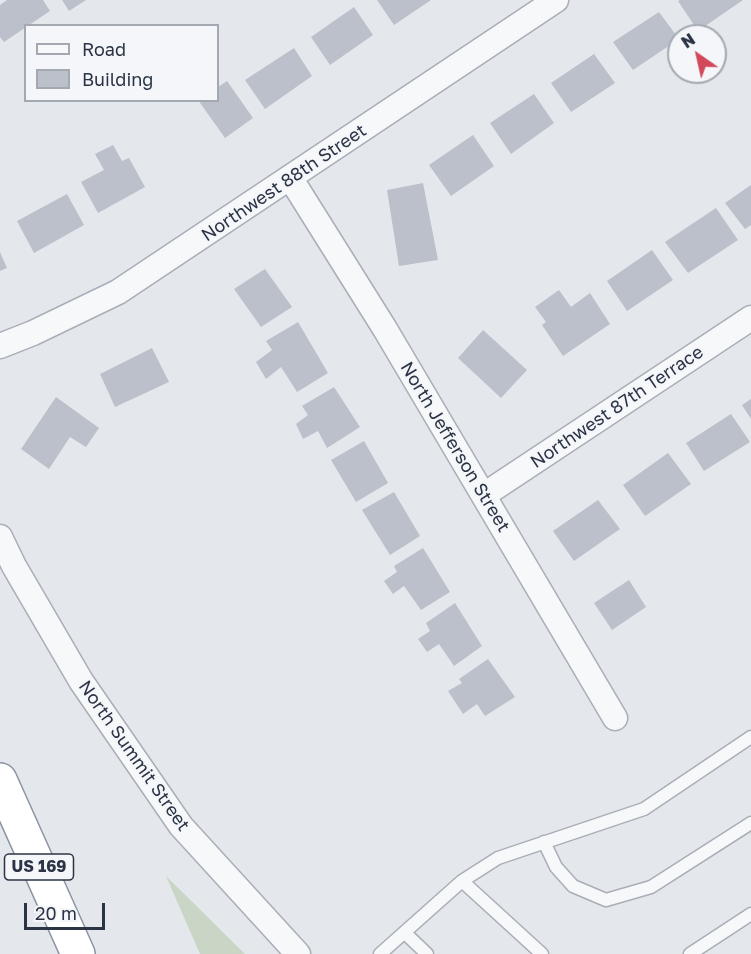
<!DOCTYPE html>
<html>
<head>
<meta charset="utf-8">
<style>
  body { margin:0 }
  #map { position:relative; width:751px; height:954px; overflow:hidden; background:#e4e7ec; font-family:"Golos Text",sans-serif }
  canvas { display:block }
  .legend { position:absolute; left:24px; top:24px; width:195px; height:78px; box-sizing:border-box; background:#f4f6f9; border:2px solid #a4a8b1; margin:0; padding:8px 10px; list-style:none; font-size:18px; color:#2b3445 }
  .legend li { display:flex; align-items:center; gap:12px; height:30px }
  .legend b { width:30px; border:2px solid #a4a8b1 }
  .north { position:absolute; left:667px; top:24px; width:60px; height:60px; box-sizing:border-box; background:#f4f6f9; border:2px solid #a4a8b1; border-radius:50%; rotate:326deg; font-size:16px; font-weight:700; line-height:24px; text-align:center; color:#2b3445 }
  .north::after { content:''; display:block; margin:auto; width:21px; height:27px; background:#d1495b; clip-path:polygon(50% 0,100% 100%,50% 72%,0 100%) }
  .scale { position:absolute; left:24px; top:903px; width:81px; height:27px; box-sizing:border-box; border:3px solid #2b3445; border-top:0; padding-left:8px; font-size:18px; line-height:21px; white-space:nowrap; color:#2b3445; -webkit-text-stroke:4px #f4f6f9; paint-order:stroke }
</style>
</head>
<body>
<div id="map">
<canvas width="751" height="954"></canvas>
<ul class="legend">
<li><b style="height:8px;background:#f7f8fa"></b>Road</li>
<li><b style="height:16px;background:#bbc0ca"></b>Building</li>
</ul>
<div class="north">N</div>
<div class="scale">20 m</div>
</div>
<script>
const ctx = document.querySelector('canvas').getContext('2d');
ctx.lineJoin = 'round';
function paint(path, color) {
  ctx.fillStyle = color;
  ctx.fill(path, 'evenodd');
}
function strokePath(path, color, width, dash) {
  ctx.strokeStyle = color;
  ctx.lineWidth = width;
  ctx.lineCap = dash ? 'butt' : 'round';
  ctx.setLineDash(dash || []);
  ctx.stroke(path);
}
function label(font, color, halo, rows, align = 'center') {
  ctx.font = font + ' "Golos Text",sans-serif';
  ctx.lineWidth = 4.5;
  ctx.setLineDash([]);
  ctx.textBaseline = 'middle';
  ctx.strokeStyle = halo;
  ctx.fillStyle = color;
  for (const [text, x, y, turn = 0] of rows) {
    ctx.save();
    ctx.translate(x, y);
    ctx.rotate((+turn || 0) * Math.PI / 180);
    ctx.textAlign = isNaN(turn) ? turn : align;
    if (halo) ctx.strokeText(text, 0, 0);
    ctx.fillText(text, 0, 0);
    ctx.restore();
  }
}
paint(new Path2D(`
  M166,876l79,78h-45z`), '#c9d6c5');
paint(new Path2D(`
  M7,0h36l7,11 -46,31 -4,-5v-32z
  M62,0h24l-17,11z
  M377,0h54l-37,25z
  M680,0h63l-45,31 -20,-30z
  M354,7l19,28 -43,30 -19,-28z
  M659,12l20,27 -46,31 -20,-28z
  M294,48l18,28 -47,33 -20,-29z
  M594,54l21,29 -44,29 -20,-29z
  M227,81l26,37 -28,20 -27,-38h20v-13z
  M534,94l20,29 -43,31 -21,-31z
  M473,135l21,31 -43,30 -22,-31z
  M113,145l9,16 7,-3 16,29 -47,26 -17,-31 23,-12 -9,-16z
  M423,183l15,77 -39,6 -12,-76z
  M751,185v40l-6,4 -20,-26z
  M67,194l17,31 -50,28 -17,-32z
  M716,208l22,32 -50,33 -23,-31z
  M652,250l21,30 -46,31 -20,-30z
  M0,252l7,16 -7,3z
  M265,269l27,38 -31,20 -27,-38z
  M559,290l12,17 19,-14 20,31 -47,32 -21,-31 4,-3 -11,-15z
  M298,322l30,51 -31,19 -16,-25 -15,12 -10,-17 16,-12 -6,-9z
  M483,330l44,40 -26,28 -43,-40z
  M152,348l17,34 -54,25 -15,-33z
  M334,387l26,40 -33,21 -9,-17 -15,8 -7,-15 12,-9 -6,-9z
  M56,397l43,31 -13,19 -16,-10 -21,32 -28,-20z
  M751,399v20l-9,-14z
  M731,414l19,28 -46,29 -18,-28z
  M364,441l24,42 -32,19 -25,-42z
  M668,453l23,31 -46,32 -22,-31z
  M394,492l26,44 -30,19 -28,-45z
  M598,500l22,29 -46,32 -21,-30z
  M423,548l27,44 -29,18 -17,-24 -11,8 -9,-13 13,-9 -3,-6z
  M629,580l17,27 -34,23 -18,-27z
  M455,603l27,43 -28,20 -15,-22 -12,8 -9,-13 12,-8 -4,-8z
  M488,659l27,38 -30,19 -8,-12 -14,10 -15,-23 14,-8 -3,-4z`), '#bbc0ca');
const service = new Path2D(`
  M544,842l12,25 17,19 33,14 45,-13 100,-64
  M462,881l80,73
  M405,933l22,21
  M380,954l82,-73 36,-23 146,-49 107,-72
  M690,954l61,-40`);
const minor = new Path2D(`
  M291,179l94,150 230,389
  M0,346l33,-13 85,-41 438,-292
  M484,495l267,-177
  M0,537l14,29 67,115 100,145 117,128`);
const motorway = new Path2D(`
  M0,780l78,174`);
strokePath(service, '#a9aeb7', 15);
strokePath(minor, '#a9aeb7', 27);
strokePath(motorway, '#8b94a3', 36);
strokePath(service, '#f7f8fa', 12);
strokePath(minor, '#f7f8fa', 24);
strokePath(motorway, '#fff', 33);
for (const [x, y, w] of [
  [39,867,69]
]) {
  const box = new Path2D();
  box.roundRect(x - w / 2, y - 13, w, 26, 4.5);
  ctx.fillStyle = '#f4f6f9';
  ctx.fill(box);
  strokePath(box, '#2b3445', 1.5);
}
label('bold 16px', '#2b3445', null, [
  ["US 169",39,867]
]);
label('18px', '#2b3445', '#f4f6f9', [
  ["Northwest 88th Street",284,183,-34],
  ["Northwest 87th Terrace",617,407,-34],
  ["North Jefferson Street",455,447,59],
  ["North Summit Street",134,756,55]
]);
</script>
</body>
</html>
